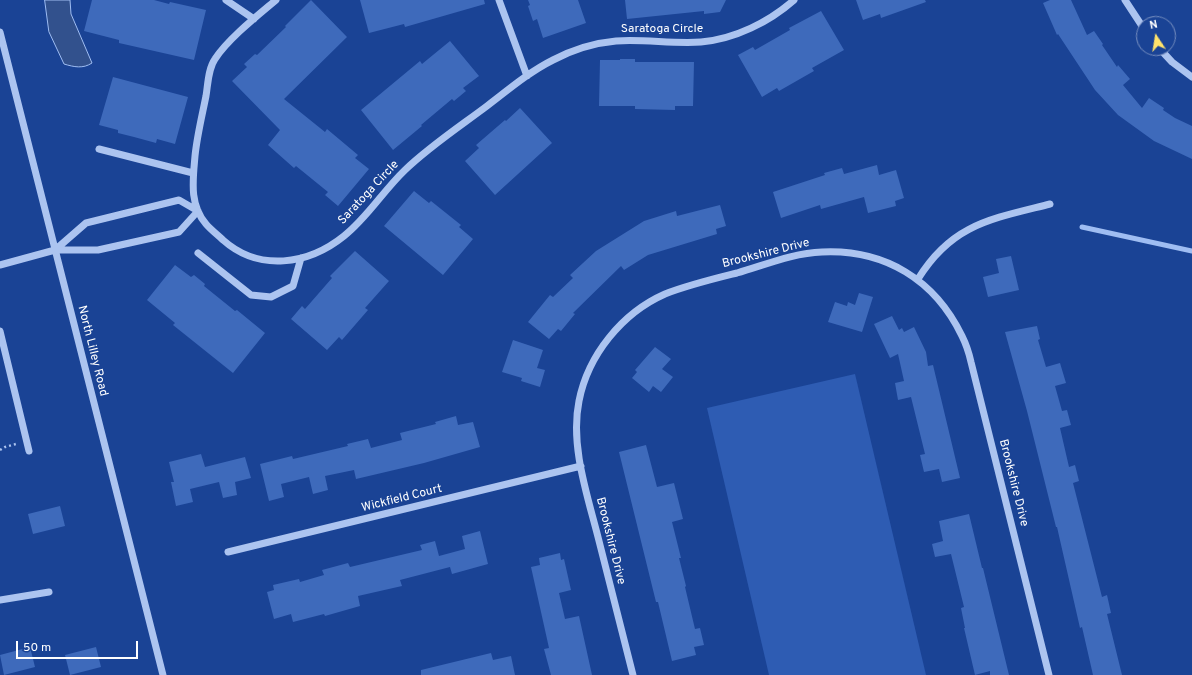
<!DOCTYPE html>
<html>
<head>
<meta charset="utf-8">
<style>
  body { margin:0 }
  #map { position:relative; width:1192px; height:675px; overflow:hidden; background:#1a4395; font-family:Overpass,sans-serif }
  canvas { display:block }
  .north { position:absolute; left:1136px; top:16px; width:40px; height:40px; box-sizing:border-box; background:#1a4395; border:1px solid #768ebf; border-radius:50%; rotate:348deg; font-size:11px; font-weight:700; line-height:16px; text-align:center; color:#fff }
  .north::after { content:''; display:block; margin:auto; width:14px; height:18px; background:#ffe36b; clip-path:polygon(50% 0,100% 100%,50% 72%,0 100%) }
  .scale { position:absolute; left:16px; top:641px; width:122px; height:18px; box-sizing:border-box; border:2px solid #fff; border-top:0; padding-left:5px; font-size:12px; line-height:14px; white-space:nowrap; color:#fff; -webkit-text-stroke:3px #1a4395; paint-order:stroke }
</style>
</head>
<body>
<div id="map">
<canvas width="1192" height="675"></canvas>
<div class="north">N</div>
<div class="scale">50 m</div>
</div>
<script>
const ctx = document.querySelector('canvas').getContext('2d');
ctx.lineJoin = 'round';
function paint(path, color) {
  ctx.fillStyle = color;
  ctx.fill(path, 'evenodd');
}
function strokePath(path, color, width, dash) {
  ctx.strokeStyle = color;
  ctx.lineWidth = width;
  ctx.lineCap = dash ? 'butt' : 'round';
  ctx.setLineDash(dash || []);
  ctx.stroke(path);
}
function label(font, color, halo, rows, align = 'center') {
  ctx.font = font + ' Overpass,sans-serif';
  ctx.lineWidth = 3;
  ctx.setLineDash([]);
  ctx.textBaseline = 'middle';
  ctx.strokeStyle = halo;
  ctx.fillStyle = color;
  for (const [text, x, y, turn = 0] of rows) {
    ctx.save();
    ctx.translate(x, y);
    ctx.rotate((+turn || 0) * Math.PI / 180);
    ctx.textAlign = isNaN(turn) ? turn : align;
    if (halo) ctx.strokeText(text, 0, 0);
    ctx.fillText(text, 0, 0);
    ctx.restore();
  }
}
paint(new Path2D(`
  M855,374l71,301h-157l-62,-267z`), '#2e5cb3');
const water = new Path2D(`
  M45,0h25l1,14 21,49c-9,6 -18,4 -28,1l-15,-32z`);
paint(water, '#32518d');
strokePath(water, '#9fbdf2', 1);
strokePath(new Path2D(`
  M1082,227l110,24`), '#9fbdf2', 5);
paint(new Path2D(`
  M92,0h62l15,4 1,-2 36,8 -12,50 -75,-17v-3l-35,-9z
  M311,0l36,37 -63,62 41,33 2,-3 31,26 -3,3 14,11 -31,37 -13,-11 3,-3 -32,-26 -2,2 -26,-23 12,-15 -48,-49 15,-14 -3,-3 11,-10 2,1 29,-28 -1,-1z
  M360,0h124l1,4 -80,23 -1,-3 -35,9z
  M528,0h50l8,23 -43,15 -6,-19 -4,2 -5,-15 2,-1z
  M625,0h101l-6,12 -16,2v-3l-77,8z
  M856,0h69l1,2 -45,16 -1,-4 -17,6z
  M1050,0h21l16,35 7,-4 9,13 -1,1 15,22 1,-2 12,14 -7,6 19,23 7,-10 15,10 -1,2 12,8 17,8v33l-38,-18 -36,-26 -23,-25 -37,-56 -1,1 -14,-32z
  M821,11l23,39 -32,18 2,3 -35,20 -2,-3 -15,9 -24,-42 15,-8 2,3 35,-20 -1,-2z
  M450,41l29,35 -16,12 3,3 -12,10 -2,-2 -31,26 1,1 -29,24 -32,-40 59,-49 2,3z
  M620,59h15v3h59l-1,44h-18v4l-40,-1v-3h-36l1,-46h20z
  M113,77l75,20 -13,47 -18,-5 -1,4 -22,-6 -16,-4v-3l-19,-5z
  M520,108l32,35 -57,52 -30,-34 14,-13 -3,-3 29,-25 1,1z
  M877,165l2,10 17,-5 8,28 -9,3 1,5 -28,7 -4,-16 -43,12 -1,-4 -39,13 -8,-26 52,-17 -1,-2 18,-5 2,6z
  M414,191l15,12 2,-2 30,24 -2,2 14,12 -30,36 -59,-49z
  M720,205l6,21 -10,3 1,5 -69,21 -24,15 -3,-4 -48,47 2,1 -14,17 -3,-2 -9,10 -21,-17 22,-27 3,2 20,-19 -3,-3 26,-24 48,-30 32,-10 1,5z
  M355,251l34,30 -24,27 3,2 -26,30 -3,-3 -12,13 -36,-31 11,-13 3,3 27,-31 -2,-2z
  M1011,256l8,34 -31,7 -5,-20 16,-4 -3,-14z
  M175,265l16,12 3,-2 11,9 -1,2 31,25 2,-1 28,23 -32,40 -60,-48 2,-2 -28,-23z
  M859,293l14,4 -11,35 -34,-10 7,-20 12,4 1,-4 7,3z
  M892,316l7,14 3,-2 2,4 10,-5 12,25 2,14 5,-1 27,113 -18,4 -3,-13 -15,3 -4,-17 5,-1 -14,-57 -13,3 -3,-17 9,-2 -6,-27 -8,4 -16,-34z
  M1037,326l3,13 -2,1 8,27 14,-4 6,20 -11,3 7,25 5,-1 4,15 -11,3 9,39 6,-2 4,16 -6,2 29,114 5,-2 4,18 -4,1 15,61h-29l-11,-48 -2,1 -23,-101h-1l-29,-116 -22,-79z
  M513,340l30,10 -6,18 8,2 -5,17 -19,-6 1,-3 -20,-6z
  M655,347l16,12 -9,10 11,8 -12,15 -8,-6 -4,6 -17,-14 5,-6 -2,-2z
  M456,416l2,9 15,-3 7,25 -56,16 -68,16 -2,-9 -29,6 3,14 -15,4 -4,-17 -28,7 3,13 -15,4 -9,-37 32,-8 1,3 55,-13 -1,-2 21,-5 3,9 31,-8 -2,-7 36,-9 -1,-2z
  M646,445l11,42 17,-4 9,36 -11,3 9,36h-2l7,28 -1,1 10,42 5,-1 4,17 -10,2 2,8 -24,6 -14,-59h-2l-37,-150z
  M201,454l4,13 40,-10 6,21 -16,4 2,13 -14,3 -4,-16 -29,7 3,13 -17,4 -5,-24h3l-5,-20z
  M60,506l5,20 -32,8 -5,-20z
  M969,514l13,54h1l8,33 18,74h-19v-4l-15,4 -11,-47h1l-4,-20 3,-1 -13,-53 -16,3 -3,-13 11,-3 -4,-20z
  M480,531l8,33 -36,10 -2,-7 -50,13 2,6 -44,10 2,10 -35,10 -1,-2 -31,8 -2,-8 -17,5 -7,-27 7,-2 -1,-5 26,-6 1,3 24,-7 -2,-5 26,-7 2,4 72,-17 -2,-5 15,-4 4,15 26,-7 -3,-13z
  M560,553l1,7 3,-1 7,31 -12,3 6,26 14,-3 13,59h-41l-7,-26 5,-1 -18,-81 9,-2 -1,-7z
  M30,647l5,20 -31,8 -4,-20z
  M96,647l5,20 -31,8 -5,-20z
  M491,653l2,7 18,-4 4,19h-94v-5z`), '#3e6abb');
strokePath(new Path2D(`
  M0,450l5,-3 11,-3`), '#acc4f0', 2.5, [2, 3]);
strokePath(new Path2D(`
  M226,0l28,19
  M276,0c-19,16 -48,39 -61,59 -7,10 -7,25 -9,37 -4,20 -9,40 -11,60 -2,24 -6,48 11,68 5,6 12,11 17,16 36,32 85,25 121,-4 23,-18 39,-45 61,-66 25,-24 54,-43 82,-64 21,-16 42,-34 66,-46 19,-10 41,-17 63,-19 28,-2 57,3 85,1 34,-3 68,-20 93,-42
  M499,0l28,76
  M1125,0l19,29
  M0,32l163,643
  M1159,48l13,14 20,15
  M99,149l94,24
  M55,250l31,-27 93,-23 19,11
  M198,253l53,42 20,2 22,-11 8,-28
  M0,265l55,-15h43l81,-18 19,-21
  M918,279c34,-55 73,-60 132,-75
  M0,331l29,120
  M228,552l353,-86
  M0,600l49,-8
  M633,675c-12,-46 -23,-92 -35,-138 -11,-43 -28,-92 -19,-136 9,-46 43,-88 86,-107 23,-9 48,-15 72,-21 28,-8 56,-20 85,-21 63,-3 113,28 140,84 4,8 7,17 9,26l78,313`), '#acc4f0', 7);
label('12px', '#fff', '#1a4395', [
  ["Saratoga Circle",662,30],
  ["Saratoga Circle",369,193,-47],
  ["Brookshire Drive",766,254,-14],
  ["North Lilley Road",92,351,76],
  ["Brookshire Drive",1013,483,76],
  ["Wickfield Court",402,499,-14],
  ["Brookshire Drive",610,541,76]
]);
</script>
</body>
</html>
